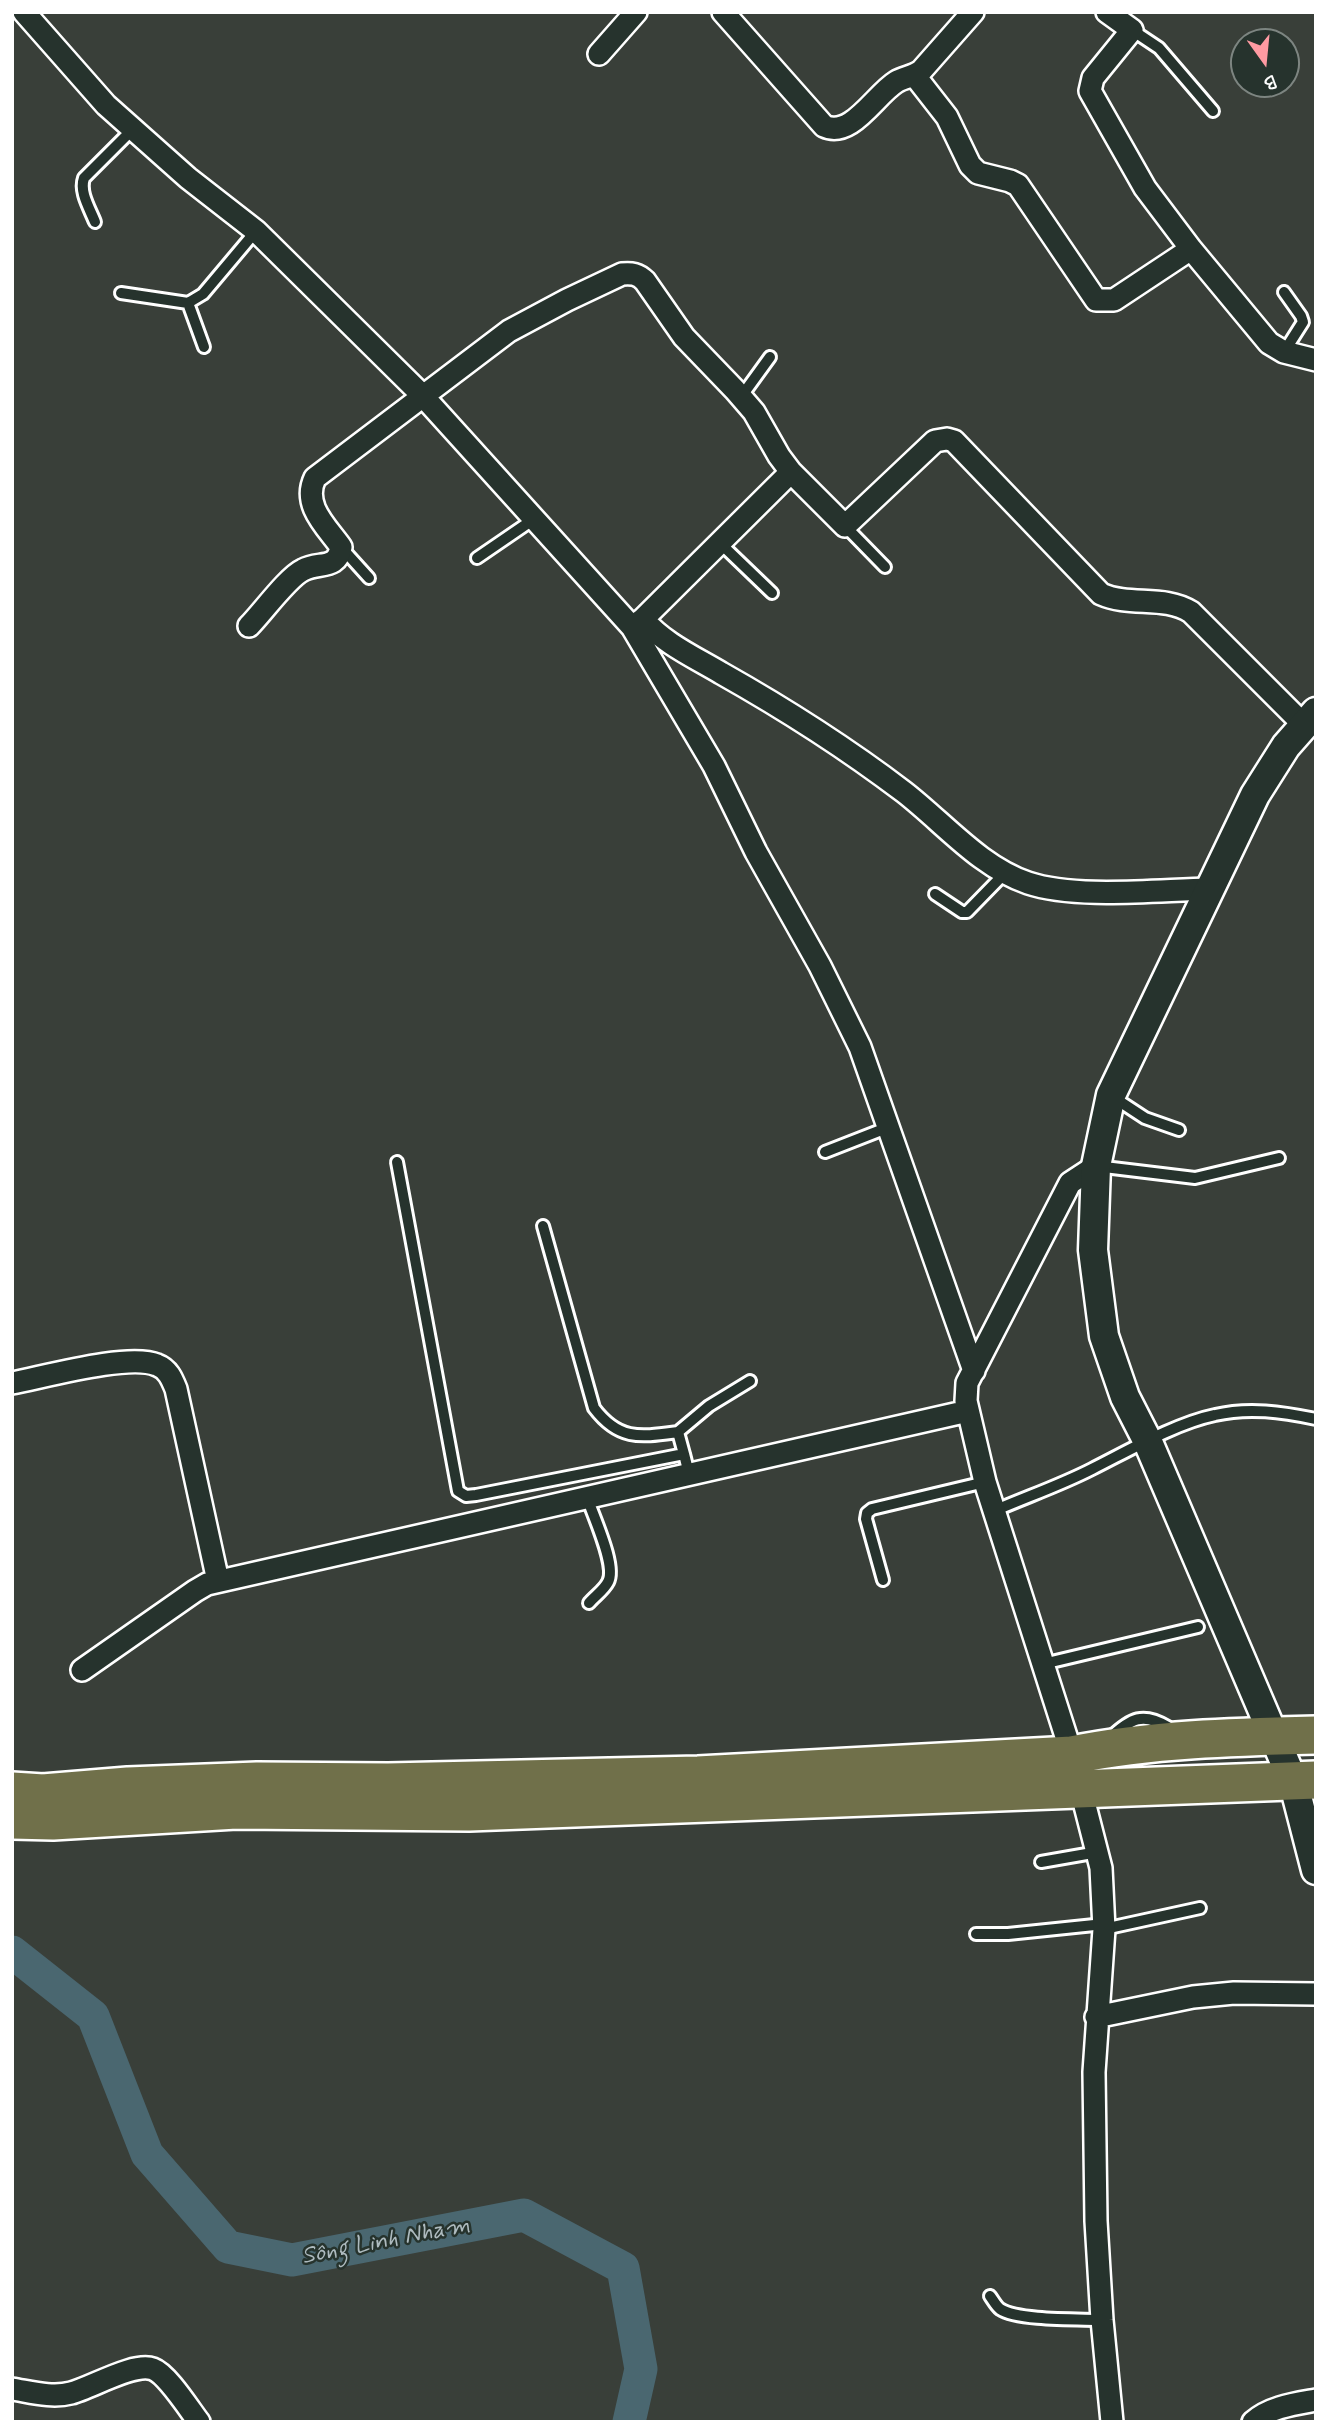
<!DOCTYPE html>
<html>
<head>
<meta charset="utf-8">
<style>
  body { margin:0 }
  #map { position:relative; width:1328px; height:2434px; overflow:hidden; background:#393f39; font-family:Mynerve,sans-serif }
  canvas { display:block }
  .frame { position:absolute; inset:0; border:14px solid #fff; pointer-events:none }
  .north { position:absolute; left:1230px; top:28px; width:70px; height:70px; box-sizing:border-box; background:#26332d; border:2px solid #7d8581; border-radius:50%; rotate:165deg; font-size:19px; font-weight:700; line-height:28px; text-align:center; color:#fff }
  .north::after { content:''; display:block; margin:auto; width:24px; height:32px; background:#ff9aa2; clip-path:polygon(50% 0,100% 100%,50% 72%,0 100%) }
</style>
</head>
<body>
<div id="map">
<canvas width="1328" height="2434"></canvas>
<div class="frame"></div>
<div class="north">B</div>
</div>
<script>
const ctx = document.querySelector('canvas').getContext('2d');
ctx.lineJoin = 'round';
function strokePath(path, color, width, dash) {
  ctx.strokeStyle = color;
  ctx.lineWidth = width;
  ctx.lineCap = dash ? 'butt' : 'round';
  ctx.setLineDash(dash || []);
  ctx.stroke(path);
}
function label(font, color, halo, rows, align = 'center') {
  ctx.font = font + ' Mynerve,sans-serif';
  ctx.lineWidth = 5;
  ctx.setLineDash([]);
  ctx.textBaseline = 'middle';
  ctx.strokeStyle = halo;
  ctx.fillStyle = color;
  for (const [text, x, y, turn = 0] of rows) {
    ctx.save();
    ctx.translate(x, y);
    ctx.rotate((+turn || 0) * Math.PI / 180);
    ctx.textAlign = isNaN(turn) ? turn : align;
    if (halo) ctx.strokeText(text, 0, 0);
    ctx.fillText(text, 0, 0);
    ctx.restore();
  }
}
strokePath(new Path2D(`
  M12,1952l81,64 54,138 81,93 64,13 232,-45 99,53 18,101 -12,53`), '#4a6770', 33);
const service = new Path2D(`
  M1132,30l27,18 54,63
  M95,222c-5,-13 -16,-30 -11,-44l48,-48
  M1284,292l17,24 2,6 -19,30
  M121,293l67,10 15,-9 53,-63
  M188,303l16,44
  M741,397l29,-40
  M845,526l40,41
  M720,543l52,50
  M341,547l28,31
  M477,558l57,-39
  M935,894l27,18h5l38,-39
  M1113,1097l32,21 34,12
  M825,1152l64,-25
  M397,1162l61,329 8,5 10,-1 208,-41 5,20
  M1096,1166l99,12 84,-20
  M543,1226l51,182c25,33 46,29 84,24
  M684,1454l-6,-22 31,-26 41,-25
  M587,1497c6,19 30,69 21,85 -4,8 -13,14 -19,21
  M994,1511c32,-14 67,-26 98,-42 36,-18 84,-46 123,-54 34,-8 67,-3 101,4
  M883,1580l-17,-61 1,-6 5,-4 113,-27
  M1043,1664l155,-37
  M1110,1738c21,-20 33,-26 58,-11
  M1041,1862l57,-10
  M1104,1929l96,-21
  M976,1934h32l96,-10
  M990,2296c3,4 6,10 10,13 18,12 79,10 102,11`);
const minor = new Path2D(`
  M24,12l82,93 82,73 68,53 166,164 210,232 11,-8c20,24 51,38 78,54 64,36 125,75 183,119 40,31 76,75 124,91 48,16 129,7 181,6
  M723,12l101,114c27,13 51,-31 72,-44 8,-5 17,-5 25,-11l52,-59
  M1107,12l25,18 -39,48 -3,13 55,97 46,61 78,94 15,9 32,8
  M599,54l37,-42
  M915,76l32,41 23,48 8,8 32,8 8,4 78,115h18l77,-51
  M643,619l148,-147
  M249,626c13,-13 39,-49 54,-56 16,-9 34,1 38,-23 -15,-21 -39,-42 -26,-69l194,-147 58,-31 55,-26c10,-1 16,0 23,7l39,56 51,53 19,22 25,44 12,16 54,54 90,-85 12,-2 7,2 147,153c29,13 63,1 90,18l113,113
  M632,627l82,139 42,86 64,114 40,81 114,324
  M1096,1166l-26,17 -103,200 -1,18 19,81 87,273 29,113 3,61 -10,143 2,149 6,99 10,102
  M12,1383c32,-6 117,-30 145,-18 11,4 15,14 19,24l42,192
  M82,1670l113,-79 12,-7 761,-173
  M1096,2017l97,-20 41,-4 82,1
  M12,2389c19,3 40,9 59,4 20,-5 63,-31 82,-24 14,5 36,40 46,53
  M1253,2422c17,-15 41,-18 63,-22`);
const tertiary = new Path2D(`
  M1316,712l-30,34 -31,49 -144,300 -15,71 -3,84 11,86 21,61 23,45 145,339 23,89`);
const trunk = new Path2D(`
  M12,1791l31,2 85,-7 129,-5 131,1 310,-7 374,-20c80,-16 162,-18 244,-20
  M12,1820l41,1 183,-11 233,2 847,-32`);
strokePath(service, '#fff', 16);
strokePath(minor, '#fff', 26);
strokePath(tertiary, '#fff', 33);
strokePath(trunk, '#fff', 42);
strokePath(service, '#26332d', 10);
strokePath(minor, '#26332d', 21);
strokePath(tertiary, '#26332d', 28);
strokePath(trunk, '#70704a', 37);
label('italic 24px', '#aebbbf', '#26332d', [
  ["Sông Linh Nham",386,2242,-11]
]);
</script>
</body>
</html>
